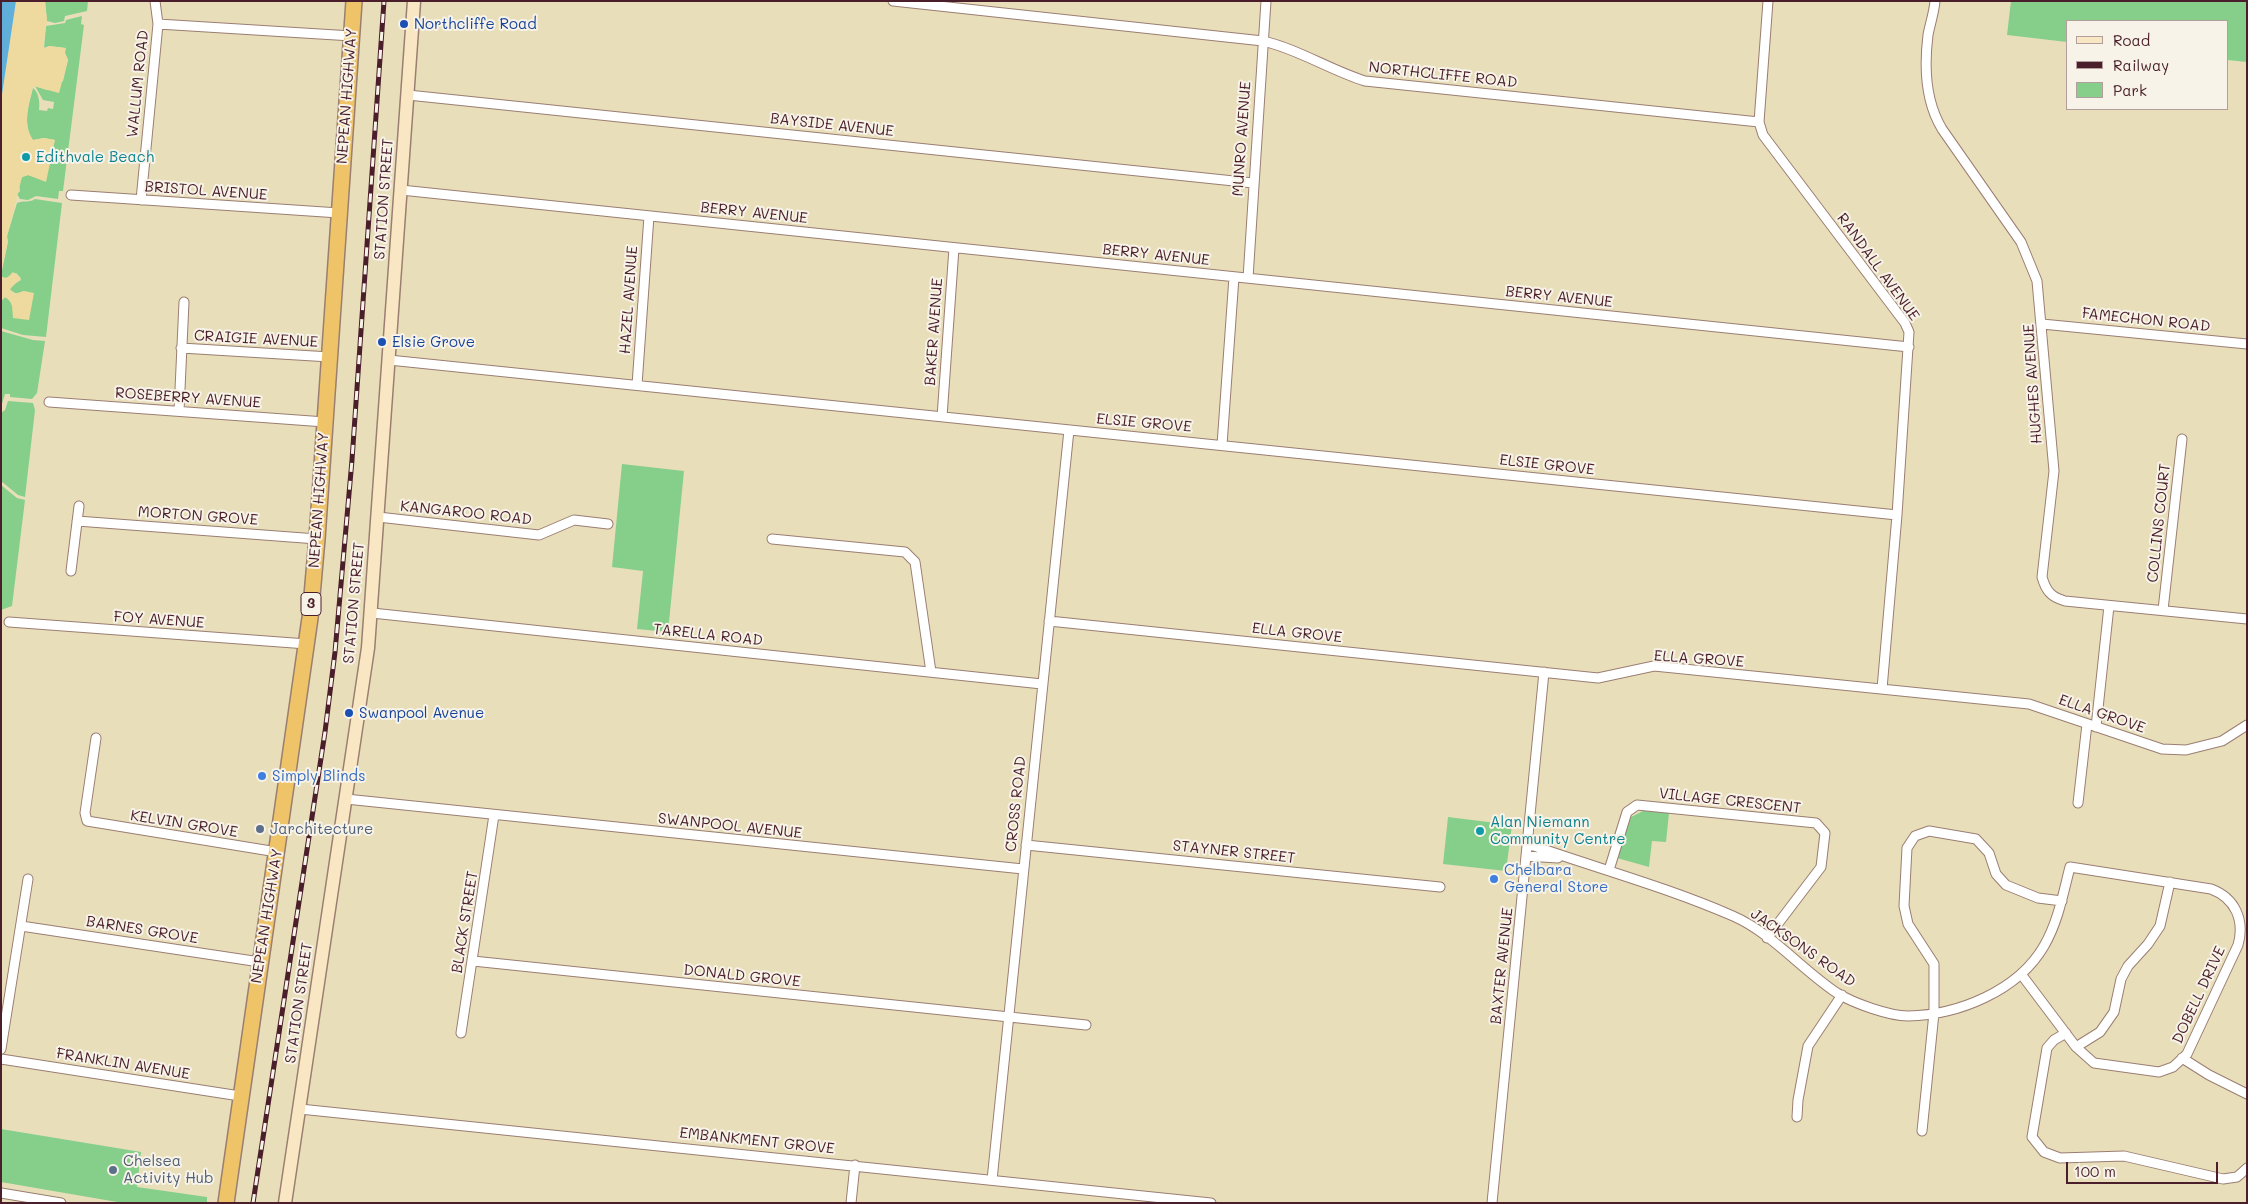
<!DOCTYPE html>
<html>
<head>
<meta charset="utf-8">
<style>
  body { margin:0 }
  #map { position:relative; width:2248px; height:1204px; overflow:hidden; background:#e9deba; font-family:Mali,sans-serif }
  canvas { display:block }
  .frame { position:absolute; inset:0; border:2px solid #4a1f2b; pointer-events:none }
  .legend { position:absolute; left:2066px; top:20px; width:162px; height:90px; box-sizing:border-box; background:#f7f3e8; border:1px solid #b29e9c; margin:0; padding:6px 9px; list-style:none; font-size:15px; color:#4a1f2b }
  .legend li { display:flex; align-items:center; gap:10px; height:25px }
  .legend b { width:25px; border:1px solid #b29e9c }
  .scale { position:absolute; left:2066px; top:1162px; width:152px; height:22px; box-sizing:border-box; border:2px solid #4a1f2b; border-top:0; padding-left:6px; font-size:15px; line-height:18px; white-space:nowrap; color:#4a1f2b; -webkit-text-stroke:4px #f7f3e8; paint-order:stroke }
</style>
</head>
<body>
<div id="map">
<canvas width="2248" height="1204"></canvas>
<div class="frame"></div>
<ul class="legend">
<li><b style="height:6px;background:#f9e7c3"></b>Road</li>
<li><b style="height:6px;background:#4a1f2b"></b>Railway</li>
<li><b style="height:14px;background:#85cf8b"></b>Park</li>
</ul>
<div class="scale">100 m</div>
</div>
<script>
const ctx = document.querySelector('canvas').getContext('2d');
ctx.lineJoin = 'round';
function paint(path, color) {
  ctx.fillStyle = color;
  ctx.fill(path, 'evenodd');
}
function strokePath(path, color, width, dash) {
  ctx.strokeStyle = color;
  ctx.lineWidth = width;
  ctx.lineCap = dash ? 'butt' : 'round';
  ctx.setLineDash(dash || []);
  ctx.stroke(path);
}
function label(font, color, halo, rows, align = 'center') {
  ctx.font = font + ' Mali,sans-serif';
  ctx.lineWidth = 4;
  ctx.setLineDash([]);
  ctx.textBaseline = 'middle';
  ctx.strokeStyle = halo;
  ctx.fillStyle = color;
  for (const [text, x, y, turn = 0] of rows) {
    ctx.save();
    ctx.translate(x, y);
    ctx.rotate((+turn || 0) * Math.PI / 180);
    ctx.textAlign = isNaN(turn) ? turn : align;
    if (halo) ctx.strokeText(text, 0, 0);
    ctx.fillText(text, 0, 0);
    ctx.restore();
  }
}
paint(new Path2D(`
  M45,1h43l-1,10 -22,5 -1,5 -9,2 -8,-2z
  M2011,1h236v61l-20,-2v-39h-160v21l-60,-7z
  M82,16l-1,8 3,1 -21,166h-4l-1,8 -22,-3 -8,4 -8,-1 -3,-5 3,-3 -1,-7 3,-7 6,-2 6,2 21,-37 -11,-2 -11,2c-11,-16 -4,-35 0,-52 6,5 7,14 6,22l8,1 1,-3 5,1 1,-7 -11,-2 -8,-14 12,4 16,-9 5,-21 -3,-7v-5l-16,-2 -5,2 2,-22 19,-3 1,-3z
  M35,199l27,4 -16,134 -23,-2 -22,-7v-27l4,-4c7,4 8,9 8,16l11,-22 -7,3 -7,-4 1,-4 10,-6 -2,-4 -3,-3 -12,6 -3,-4 7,-33 -1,-6 10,-33c6,-3 12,0 18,-4z
  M1,331l32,9 12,1 -8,52 -5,6 -22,-2v-3h-5l-4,13z
  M8,401l25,2 2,7 -10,87 -7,-2 -17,-14v-68l4,-3z
  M622,464l62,7 -16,161 -31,-3 6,-58 -31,-4z
  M1,485l16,13 8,2 -13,106 -11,4z
  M1645,810l24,3 -3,29 -14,-1 -3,26 -32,-9 14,-41z
  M1448,817l64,8 -6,46 -63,-7z
  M1,1129l140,23 -4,35 70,10v6h-84l-122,-21z`), '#85cf8b');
paint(new Path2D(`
  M16,1h29l2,20 -4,25 3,3 3,-3 17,2 -1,5 3,7 -9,33 -26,-7c-4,17 -11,38 0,54l11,-2 11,2 -9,42 -18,-7 -6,2 -15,59c2,13 -7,28 -5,41l5,1 6,-6 8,6 -11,11 4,5 10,-3 10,2 -5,27 -16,-2c-1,-9 1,-16 -8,-21l-4,4v-200z`), '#eeda9e');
paint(new Path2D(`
  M1,1h15l-15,100z`), '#60afda');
const street = new Path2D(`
  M893,1l370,40c35,8 67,29 102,40l394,41
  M1768,1l-9,121 4,13 142,188 4,9 -12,183 -15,174
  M1935,1c-1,12 -5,23 -7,34 -4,32 -3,66 14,94l79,113 16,39 17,190 -12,106c4,14 9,20 23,24l182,18
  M158,24l194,12
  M408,95l845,88
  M401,190l1508,157
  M71,195l268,18
  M141,200l17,-176 -3,-23
  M1248,278l18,-277
  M2042,324l205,20
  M181,348l149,9
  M389,360l1508,155
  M637,385l12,-169
  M49,402l276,20
  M179,411l5,-109
  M942,417l12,-169
  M1222,445l12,-168
  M378,517l161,18 35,-15 34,4
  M77,521l240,18
  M772,539l133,13 10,10 16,110
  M71,571l8,-65
  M2163,610l19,-171
  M372,613l670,71
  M1049,621l549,57 56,-12 375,38 133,45 24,1 36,-9 25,-16
  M9,622l298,22
  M2096,727l13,-121
  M96,738l-11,75 2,8 190,31
  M346,799l677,70
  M2078,803l9,-79
  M1026,845l414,42
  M1527,846h7c66,23 135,42 199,70 39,17 69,54 104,77 16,10 52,23 71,23 50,-1 110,-25 136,-70 14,-24 19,-52 26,-79l141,22c24,9 34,31 27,56l-51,109 -14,13 -14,5 -65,-9 -18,-16 -55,-73
  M1526,856l32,2
  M1609,870l18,-58 10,-7 179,18 9,10 -4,34 -54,71
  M21,926l239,36
  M473,961l613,64
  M461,1033l33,-218
  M2066,1033l-12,7 -7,8 -15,89 12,15 16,6 64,-2 99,23 14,-2 10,-9
  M2076,1047l24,-15 14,-20 7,-33 7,-13 20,-22 12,-18 10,-44
  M1,1049l27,-170
  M2182,1058l27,17 38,19
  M1,1059l239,37
  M300,1109l911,94
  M1797,1117l1,-17 10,-54 34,-51
  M1922,1131l12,-118v-49l-26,-40 -4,-18 3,-58 8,-12 14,-5 47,8 13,14 7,21 10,11 32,13 24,3
  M992,1180l77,-750
  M1,1193l60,10
  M851,1203l4,-38
  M1492,1203l52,-531`);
const secondary = new Path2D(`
  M285,1203l83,-555 46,-647`);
const highway = new Path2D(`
  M226,1203l84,-585 7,-79 37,-538`);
strokePath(street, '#9a7e72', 11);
strokePath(secondary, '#9a7e72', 15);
strokePath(highway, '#9a7e72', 18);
strokePath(street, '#fff', 9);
strokePath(secondary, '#f9e7c3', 12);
strokePath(highway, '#efc469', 15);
const rail = new Path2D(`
  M253,1203l72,-471 10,-80 17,-192 32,-459`);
strokePath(rail, '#4a1f2b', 5);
strokePath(rail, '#f7f3e8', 3, [9]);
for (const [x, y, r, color] of [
  [404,24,5,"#1a4fb4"],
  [26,157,5,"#0f9aa8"],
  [382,342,5,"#1a4fb4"],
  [349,713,5,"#1a4fb4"],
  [262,776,5,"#3f7fe0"],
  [260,829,5,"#5c6f8a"],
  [1480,831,5,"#0f9aa8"],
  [1494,879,5,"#3f7fe0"],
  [113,1170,5,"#5c6f8a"]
]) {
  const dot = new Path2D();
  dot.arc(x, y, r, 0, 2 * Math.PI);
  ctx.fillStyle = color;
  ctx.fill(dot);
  strokePath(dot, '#f7f3e8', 2);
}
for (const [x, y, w] of [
  [311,604,20]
]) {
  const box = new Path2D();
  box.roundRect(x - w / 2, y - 11.5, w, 23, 4);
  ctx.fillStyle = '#f7f3e8';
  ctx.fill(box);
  strokePath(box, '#4a1f2b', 1);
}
label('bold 14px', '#4a1f2b', null, [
  ["3",311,604]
]);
label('15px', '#164399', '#f7f3e8', [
  ["Northcliffe Road",414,24],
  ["Elsie Grove",392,342],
  ["Swanpool Avenue",359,713]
], 'left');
label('15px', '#4a1f2b', '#f7f3e8', [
  ["NORTHCLIFFE ROAD",1443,75,6],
  ["WALLUM ROAD",138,84,-84],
  ["NEPEAN HIGHWAY",347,96,-86],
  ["BAYSIDE AVENUE",832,125,6],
  ["MUNRO AVENUE",1242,139,-86],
  ["BRISTOL AVENUE",206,191,4],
  ["STATION STREET",384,199,-86],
  ["BERRY AVENUE",754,213,6],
  ["BERRY AVENUE",1156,255,6],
  ["RANDALL AVENUE",1878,267,54],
  ["BERRY AVENUE",1559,297,6],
  ["HAZEL AVENUE",629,300,-86],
  ["FAMECHON ROAD",2146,320,6],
  ["BAKER AVENUE",934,332,-86],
  ["CRAIGIE AVENUE",256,339,3],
  ["HUGHES AVENUE",2033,384,-94],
  ["ROSEBERRY AVENUE",188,398,4],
  ["ELSIE GROVE",1144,423,5],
  ["ELSIE GROVE",1547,465,6],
  ["NEPEAN HIGHWAY",319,500,-86],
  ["KANGAROO ROAD",466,513,6],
  ["MORTON GROVE",198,516,4],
  ["COLLINS COURT",2159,523,-84],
  ["STATION STREET",354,603,-85],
  ["FOY AVENUE",159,620,4],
  ["ELLA GROVE",1297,633,6],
  ["TARELLA ROAD",708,635,6],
  ["ELLA GROVE",1699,659,4],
  ["ELLA GROVE",2102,714,19],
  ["VILLAGE CRESCENT",1730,801,6],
  ["CROSS ROAD",1016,804,-84],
  ["KELVIN GROVE",184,824,9],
  ["SWANPOOL AVENUE",730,826,6],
  ["STAYNER STREET",1234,852,6],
  ["NEPEAN HIGHWAY",267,916,-81],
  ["BLACK STREET",465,922,-81],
  ["BARNES GROVE",142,930,9],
  ["JACKSONS ROAD",1803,948,35],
  ["BAXTER AVENUE",1502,966,-84],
  ["DONALD GROVE",742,976,6],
  ["DOBELL DRIVE",2199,995,-65],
  ["STATION STREET",299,1003,-82],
  ["FRANKLIN AVENUE",123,1064,9],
  ["EMBANKMENT GROVE",757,1141,6]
]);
label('15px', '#0d838f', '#f7f3e8', [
  ["Edithvale Beach",36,157],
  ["Alan Niemann",1490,822],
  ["Community Centre",1490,839]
], 'left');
label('15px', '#366cbe', '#f7f3e8', [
  ["Simply Blinds",272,776],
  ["Chelbara",1504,870],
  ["General Store",1504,887]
], 'left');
label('15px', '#4e5e75', '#f7f3e8', [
  ["Jarchitecture",270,829],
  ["Chelsea",123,1161],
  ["Activity Hub",123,1178]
], 'left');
</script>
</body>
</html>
